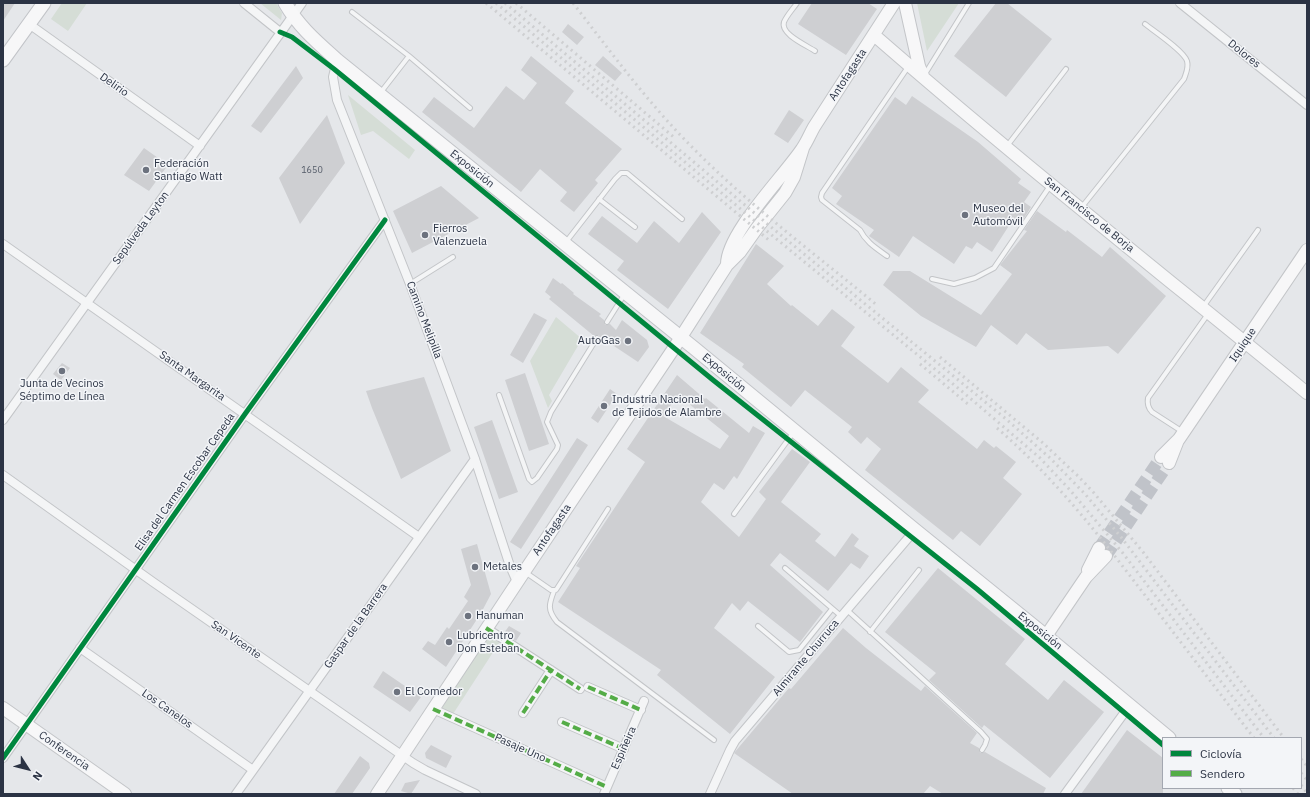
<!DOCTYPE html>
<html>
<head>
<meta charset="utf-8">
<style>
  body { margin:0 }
  #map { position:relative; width:1310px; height:797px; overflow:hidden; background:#e5e7ea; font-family:"IBM Plex Sans",sans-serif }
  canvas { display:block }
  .frame { position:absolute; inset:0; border:4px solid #2b3344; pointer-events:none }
  .legend { position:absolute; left:1162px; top:737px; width:140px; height:52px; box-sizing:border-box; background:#f3f5f8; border:1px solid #a3a7b0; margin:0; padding:5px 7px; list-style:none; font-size:12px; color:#2b3344 }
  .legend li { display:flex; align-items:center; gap:8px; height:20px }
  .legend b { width:20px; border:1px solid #a3a7b0 }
  .north { position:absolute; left:8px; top:749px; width:40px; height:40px; -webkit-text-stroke:3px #f3f5f8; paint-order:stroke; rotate:126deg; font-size:11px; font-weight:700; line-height:16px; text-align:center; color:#2b3344 }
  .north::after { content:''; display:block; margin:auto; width:14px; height:18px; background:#2b3344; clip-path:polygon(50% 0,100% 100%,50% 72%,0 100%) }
</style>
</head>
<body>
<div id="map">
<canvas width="1310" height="797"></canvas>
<div class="frame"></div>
<ul class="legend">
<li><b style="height:5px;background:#00873e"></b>Ciclovía</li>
<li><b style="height:5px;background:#54ac47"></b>Sendero</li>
</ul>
<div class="north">N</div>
</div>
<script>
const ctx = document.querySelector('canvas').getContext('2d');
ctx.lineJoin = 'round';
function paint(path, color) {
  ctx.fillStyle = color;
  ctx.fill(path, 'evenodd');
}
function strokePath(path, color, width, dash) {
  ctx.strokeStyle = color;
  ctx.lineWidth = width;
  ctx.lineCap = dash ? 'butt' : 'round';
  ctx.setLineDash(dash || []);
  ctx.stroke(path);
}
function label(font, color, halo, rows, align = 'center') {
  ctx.font = font + ' "IBM Plex Sans",sans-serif';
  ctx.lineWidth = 3;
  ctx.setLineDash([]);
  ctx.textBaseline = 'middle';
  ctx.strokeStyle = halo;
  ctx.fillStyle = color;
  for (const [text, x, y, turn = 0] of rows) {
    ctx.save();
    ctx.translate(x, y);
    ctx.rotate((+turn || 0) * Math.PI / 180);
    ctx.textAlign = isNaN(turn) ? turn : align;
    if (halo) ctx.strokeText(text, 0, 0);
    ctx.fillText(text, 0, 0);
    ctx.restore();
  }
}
paint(new Path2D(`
  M62,3h25l-19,28 -17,-12z
  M260,3h16l6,10 -1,7z
  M917,3h42l-32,48z
  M348,95l67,55 -6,9 -36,-28 -12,4z
  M556,317l26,22 -33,56 3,6 -4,7 -18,-47z
  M491,633l10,7 -48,74 -12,-5z`), '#d5ddd6');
paint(new Path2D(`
  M3,3h12l-12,18z
  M812,3h56l9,6 -31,46 -48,-31z
  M996,3h11l45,36 -46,58 -52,-41z
  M568,24l16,13 -7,8 -15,-13z
  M531,56l43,35 -9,12 57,46 -27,31 3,3 -24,29 -14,-11 7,-9 -27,-23 -19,23 -99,-80 12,-15 40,31 32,-42 18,14 13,-17 -16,-13z
  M603,56l19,17 -7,8 -20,-16z
  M296,66l7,12 -42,55 -10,-7z
  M912,96l66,46 43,37 -3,4 13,9 -7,10 7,5 -12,19 -7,-5 -20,31 -15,-10 -5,7 -6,-3 -12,18 -41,-28 -14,21 -30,-21 5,-6 -38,-26 6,-8 -10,-8 63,-91 11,8z
  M789,110l15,10 -16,23 -14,-9z
  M327,115l18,48 -45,61 -21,-46z
  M144,148l24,17 -19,26 -25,-16z
  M441,186l38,32 -67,35 -19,-42z
  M1037,211l29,21 1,-2 35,27 8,-10 56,49 -48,58 -10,-8 -60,4 -22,-17 -9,12 -26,-20 -15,22 -55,-31 -38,-31 10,-14h17l71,44 31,-41 -12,-9 27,-34 -3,-1z
  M702,212l19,20 -53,77 -51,-39 7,-9 -36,-27 14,-18 35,27 17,-22 25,22z
  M756,244l28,22 -17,18 24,22 1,-1 26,21 14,-17 23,18 -14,19 47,37 13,-16 28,23 -11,12 59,47 7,-9 10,8 2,-2 20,16 -13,16 19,16 -42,52 -19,-15 -8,9 -88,-70 16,-21 -14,-12 -6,7 -13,-12 4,-5 -47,-37 -14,17 -49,-40 2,-3 -44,-31z
  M553,278l8,6 1,-1 12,10 -1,1 28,20 -2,2 5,4 1,5 5,-1 6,6 6,-10 25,20 2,7 -11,15 -33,-22 -2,2 -3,-2 -1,-5 -5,1 -45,-37 2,-2 -6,-5z
  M534,313l13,7 -24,43 -13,-8z
  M62,363l8,5 -9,12 -8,-6z
  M525,373l24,71 -20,7 -24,-71z
  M677,375l28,24 1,-1 43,35 4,-7 12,7 -28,46 -3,-3 -10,14 -10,-7 -13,19 38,35 27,-38 -7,-7 33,-43 18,13 -29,40 40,32 -6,7 20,16 17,-24 7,6 -5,7 15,10 -9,13 -9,-6 -23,28 -48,-38 -10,12 53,47 -23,30 -52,-41 -8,10 -8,-8 -18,25 61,49 -45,57 -73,-59 4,-5 -103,-68 22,-34 -4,-2 69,-104 -18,-13zM678,395l51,41 -9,13 -57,-33z
  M424,377l27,74 -50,28 -29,-71 -6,-17z
  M610,389l7,5 -19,29 -7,-5z
  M492,420l26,72 -19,7 -25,-72z
  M577,438l11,7 -67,104 -11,-7z
  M477,544l14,50 -10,19 -35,54 -24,-18 6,-8 7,4 12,-18 2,2 19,-28 -4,-4 7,-12 -10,-36z
  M938,568l87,71 -20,25 43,36 16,-20 40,32 -54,66 -66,-53 -2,3 -53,-48 7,-7 -51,-41z
  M509,626l12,7 -5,8 -12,-8z
  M843,628l23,20 55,43 4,-5 52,47 -7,10 9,5 1,5h2l3,-1 61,36 -3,6h-100l-13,-8 -7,8h-130l-59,-41 55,-65 2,1z
  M383,671l38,26 -11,15 -37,-25z
  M1127,730l36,28v36h-82z
  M431,745l21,11 -6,12 -20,-10 -1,-5z
  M360,756l9,7 1,5 -18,26h-18z
  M420,780l-9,14 -10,-3 4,-8z`), '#cecfd2');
strokePath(new Path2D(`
  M1099,548l62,-91
  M1106,556l63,-93`), '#c0c3c9', 12, [12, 6]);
const lane = new Path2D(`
  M797,3c-4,6 -10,12 -13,19 -4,12 22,23 31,29
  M352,12l57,44 -28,36
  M409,56l61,52
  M925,74l44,-71
  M1007,146l59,-77
  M599,199l36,28
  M1081,208l103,-129c2,-6 5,-11 3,-18 -3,-10 -33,-30 -42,-37
  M566,242l49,-63 6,-6h6l55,46
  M887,256c-11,-8 -21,-14 -27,-26l-38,-30 -1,-3 1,-4 86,-126
  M932,279l22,5 21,-6 19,-10 56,-82
  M410,284l43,-27
  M1203,307l55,-77
  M607,322l17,-27
  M499,395l30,84 3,3 5,-4 20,-29 1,-4 -11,-23 4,-10 46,-74
  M1183,432l-31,-20c-4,-4 -5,-8 -4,-14l60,-84
  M734,514l59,-81
  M785,568l56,48
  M525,572l26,18h5l52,-81
  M554,591c-5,13 -7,19 3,31l157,118
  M847,610l134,122 6,7 -2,6 -3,5
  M758,626l31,26 10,-2 33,-41
  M870,632l49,-62`);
const street = new Path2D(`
  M244,3l36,29
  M1180,3l127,102
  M29,24l171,122
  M337,60l-4,17 4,23 73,184 65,175 35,107 7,16
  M3,244l416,293
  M3,420l299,-417
  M3,475l150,107 260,181 12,7 51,24
  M486,628l94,61
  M80,648l173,122
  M588,687l53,23
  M433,709l174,78
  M523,713l28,-43
  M562,722l62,27
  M3,758l242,-344 140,-194
  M236,794l239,-335
  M604,794l40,-93
  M710,794l20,-44 5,-9 180,-211
  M1065,794l65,-89`);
const secondary = new Path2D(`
  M905,3l14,63 4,10
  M874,35c141,123 288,239 433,358
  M727,265c-1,-31 57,-89 75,-116 5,-7 8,-15 12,-22l80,-124
  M1161,457l18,-18 128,-189
  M1169,463l9,-23
  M1088,570l11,-22
  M1046,636l40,-59 20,-21
  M3,708l122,86
  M377,794l147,-222 150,-224 53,-83 13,-13 17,-24 28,-35 9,-16 9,-29`);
const primary = new Path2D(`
  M285,3c14,24 32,39 52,57l357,288 221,182 131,106 123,102
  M3,60l41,-57
  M1228,788l7,6`);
strokePath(lane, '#c3c5c8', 6);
strokePath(street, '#c3c5c8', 10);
strokePath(secondary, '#c3c5c8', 14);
strokePath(primary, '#c2c4c8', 15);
strokePath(lane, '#f4f5f6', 4);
strokePath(street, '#f4f5f6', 8);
strokePath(secondary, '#f7f7f8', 12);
strokePath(primary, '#f7f7f8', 13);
strokePath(new Path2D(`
  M486,3l284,238
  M496,3l272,229 196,161 76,65 30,32 52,62 142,186
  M505,3l266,224 235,192 44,39 35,36 36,43 153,201
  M516,3l160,136
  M573,3c37,48 73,97 115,140 58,60 126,110 190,163
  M940,357l103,86 36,34 15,16 49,59 141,186
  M920,364l49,41
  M997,428c52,45 95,98 137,153 40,52 80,105 120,157
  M1301,759l6,7
  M1301,773l6,7
  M1301,785l6,8
  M1293,788l5,6`), '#cecfd1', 3, [2, 4]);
strokePath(new Path2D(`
  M486,628l94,61
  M588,687l53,23
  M433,709l174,78
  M523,713l28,-43
  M562,722l62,27`), '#54ac47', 4, [8, 4]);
strokePath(new Path2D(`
  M280,32l12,5 42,32 379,311 264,209 186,156
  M3,758l242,-344 140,-194`), '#00873e', 5);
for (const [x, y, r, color] of [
  [146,170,4,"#6c727e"],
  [965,215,4,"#6c727e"],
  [425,235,4,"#6c727e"],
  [628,341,4,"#6c727e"],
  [62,371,4,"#6c727e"],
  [604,406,4,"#6c727e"],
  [475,567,4,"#6c727e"],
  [468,616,4,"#6c727e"],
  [449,642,4,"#6c727e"],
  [397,692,4,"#6c727e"]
]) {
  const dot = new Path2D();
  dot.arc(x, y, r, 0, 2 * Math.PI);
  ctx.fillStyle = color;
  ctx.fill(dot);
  strokePath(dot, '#f3f5f8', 1.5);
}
label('9px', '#545b68', null, [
  ["1650",312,170]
]);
label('11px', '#2b3344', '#f3f5f8', [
  ["Dolores",1244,54,39],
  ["Antofagasta",848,75,-57],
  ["Delirio",114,85,35],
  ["Exposición",472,169,39],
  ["San Francisco de Borja",1089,215,39],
  ["Sepúlveda Leyton",141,228,-54],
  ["Camino Melipilla",424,320,69],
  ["Iquique",1243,345,-56],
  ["Exposición",724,373,40],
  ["Santa Margarita",192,376,35],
  ["Elisa del Carmen Escobar Cepeda",185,482,-55],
  ["Antofagasta",552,530,-56],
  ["Gaspar de la Barrera",356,626,-55],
  ["Exposición",1040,631,39],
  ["San Vicente",236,640,35],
  ["Almirante Churruca",806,658,-50],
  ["Los Canelos",167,709,35],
  ["Pasaje Uno",520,748,24],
  ["Espiñeira",624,748,-66],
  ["Conferencia",64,751,35]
]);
label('11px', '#2b3344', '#f3f5f8', [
  ["Federación",154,164],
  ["Santiago Watt",154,177],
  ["Museo del",973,209],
  ["Automóvil",973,222],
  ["Fierros",433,229],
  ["Valenzuela",433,242],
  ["AutoGas",620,341,"right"],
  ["Junta de Vecinos",62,384,"center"],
  ["Séptimo de Línea",62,397,"center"],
  ["Industria Nacional",612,400],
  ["de Tejidos de Alambre",612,413],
  ["Metales",483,567],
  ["Hanuman",476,616],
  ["Lubricentro",457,636],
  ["Don Esteban",457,649],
  ["El Comedor",405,692]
], 'left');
</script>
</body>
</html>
